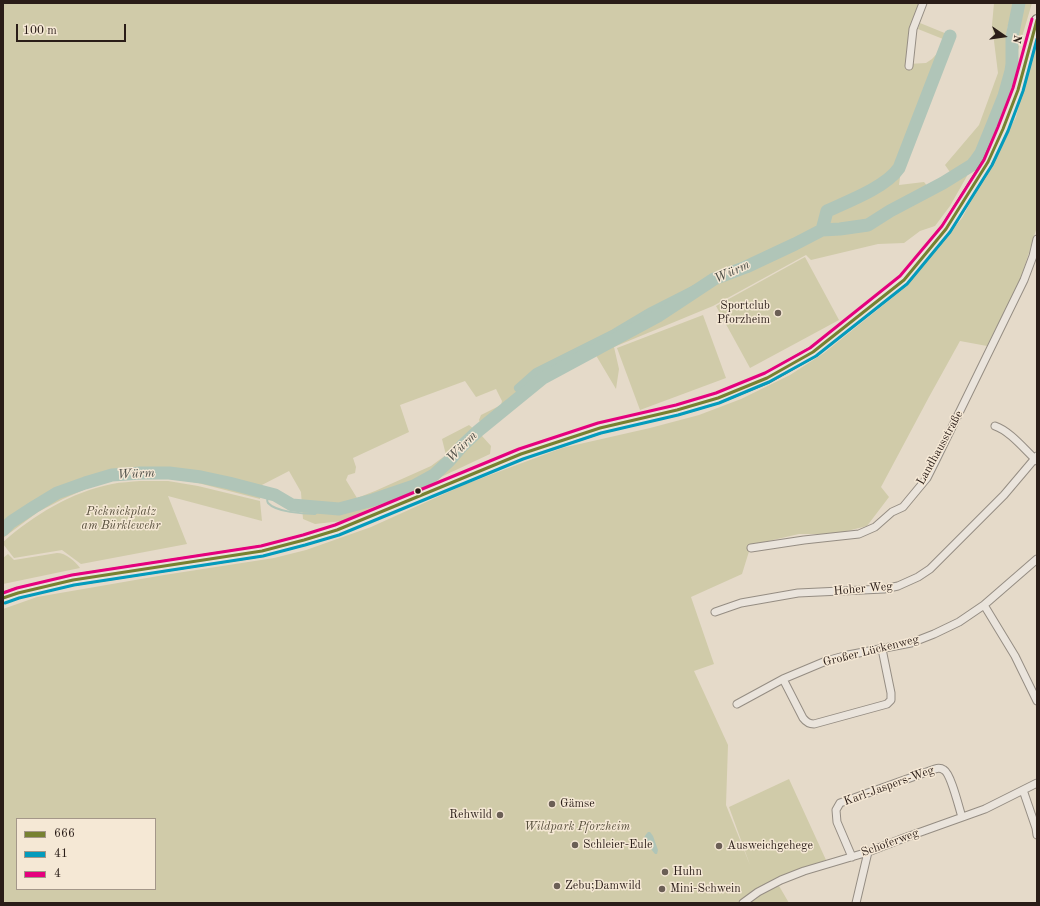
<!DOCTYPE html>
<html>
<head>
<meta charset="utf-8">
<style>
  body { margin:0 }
  #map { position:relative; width:1040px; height:906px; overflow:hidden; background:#e5dac9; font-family:"Old Standard TT",serif }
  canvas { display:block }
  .frame { position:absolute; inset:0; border:4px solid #2a1d18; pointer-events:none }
  .legend { position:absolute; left:16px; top:818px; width:140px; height:72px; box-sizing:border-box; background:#f5e8d5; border:1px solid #a49789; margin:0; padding:5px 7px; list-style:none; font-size:12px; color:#2a1d18 }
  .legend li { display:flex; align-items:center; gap:8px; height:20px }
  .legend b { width:20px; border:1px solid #a49789 }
  .north { position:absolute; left:984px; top:16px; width:40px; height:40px; -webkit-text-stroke:3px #f5e8d5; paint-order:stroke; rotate:103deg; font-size:11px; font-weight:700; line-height:16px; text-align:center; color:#2a1d18 }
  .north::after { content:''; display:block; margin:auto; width:14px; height:18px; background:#2a1d18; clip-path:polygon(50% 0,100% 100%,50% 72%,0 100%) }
  .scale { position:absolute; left:16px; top:24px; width:110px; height:18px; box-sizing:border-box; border:2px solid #2a1d18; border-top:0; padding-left:5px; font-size:12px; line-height:14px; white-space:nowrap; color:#2a1d18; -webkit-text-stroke:3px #f5e8d5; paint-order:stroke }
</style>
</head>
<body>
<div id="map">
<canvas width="1040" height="906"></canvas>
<div class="frame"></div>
<ul class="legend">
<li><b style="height:5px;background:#778131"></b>666</li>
<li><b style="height:5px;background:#049bbc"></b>41</li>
<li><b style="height:5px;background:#e5007d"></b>4</li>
</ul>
<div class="north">N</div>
<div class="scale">100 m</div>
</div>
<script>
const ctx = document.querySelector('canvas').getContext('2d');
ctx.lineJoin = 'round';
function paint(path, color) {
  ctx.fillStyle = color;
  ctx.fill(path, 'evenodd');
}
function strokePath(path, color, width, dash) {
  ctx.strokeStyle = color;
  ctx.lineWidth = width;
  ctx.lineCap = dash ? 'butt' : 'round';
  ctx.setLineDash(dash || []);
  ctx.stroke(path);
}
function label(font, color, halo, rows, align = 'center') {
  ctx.font = font + ' "Old Standard TT",serif';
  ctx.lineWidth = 3;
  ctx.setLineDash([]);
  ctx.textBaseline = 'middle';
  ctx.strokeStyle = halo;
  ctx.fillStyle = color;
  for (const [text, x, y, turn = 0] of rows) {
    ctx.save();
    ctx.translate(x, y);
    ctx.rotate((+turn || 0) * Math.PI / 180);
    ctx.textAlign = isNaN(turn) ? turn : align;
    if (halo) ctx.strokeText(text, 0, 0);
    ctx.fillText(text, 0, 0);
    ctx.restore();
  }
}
paint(new Path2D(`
  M3,3h918l-13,61 18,-1 6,-4 10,-11 1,-9 -25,-10 2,-6 32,13 1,7 -52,126 -2,16 25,-3 8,10 31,-17 4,1 -17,30 -15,20 -15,5 -16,12 -26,1 -67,16 -5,-5 -93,51 -99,41 5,22 -3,20 -22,-37 -41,23 -70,54 -4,-9 2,-5 20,-10 1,-4 -6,-12 -20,8 -11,-16 -65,24 9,27 -56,26 3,9 -1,6 -7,2 -2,5 11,18 18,-7 56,-25 15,-11 -4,-16 27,-14 13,11 9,10 -1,8 -49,23 -99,44 -27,3 -12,-5 -2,-27 -12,-21 -31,16 3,7 -1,5 -62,-16 -28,-5 -29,-1 -29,4 -24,7 -25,11 -25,13 -35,26z
  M994,3h21l-8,26 -1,24 4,16 -11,33 -18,45 -10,13 -19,15 -7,-10 34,-40 19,-52 -6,-48z
  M1020,3h12l-13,44 -4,10h-2c0,-19 2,-36 7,-54z
  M1037,35v192l-17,54 -33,65 -27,-5 -31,56 -48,90 8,10 -22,29 -32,8h-36l-48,11 -9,29 -51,23 23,67 -20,7 34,74 -2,60 24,60 -21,-58 60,-28 37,81 -51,19 14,24h-786v-294l34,-12 127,-22 110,-17 32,-8 65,-23 95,-43 96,-36 88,-20 49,-13 42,-16 49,-24 34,-22 83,-67 5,-7 50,-61 54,-101zM17,819h138v70h-138z
  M805,257l34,63 -89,48 -34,-62z
  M703,315l23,63 -86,32 -23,-62z
  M140,481h28l30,5 62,15 2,20 -94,-25 19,48 -106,20 -19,-14 -48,8 -11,-14v-2c31,-27 68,-50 109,-58 9,-2 19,-2 28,-3z
  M57,553c9,0 18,8 23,15l-77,16v-26l5,-4 6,6z`), '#d0cba9');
paint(new Path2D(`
  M648,832h2l3,4 5,14 -1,4h-2l-4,-5 -8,-5c-1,-3 2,-9 5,-12z`), '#b0c5b8');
strokePath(new Path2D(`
  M269,493c-1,3 -3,7 -1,10 8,9 35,11 47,11l7,-7`), '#b0c5b8', 2);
strokePath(new Path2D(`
  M518,388l18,-16 78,-39 37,-22 63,-32`), '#b0c5b8', 8);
strokePath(new Path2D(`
  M822,230l5,-19c22,-10 59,-24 72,-43l51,-132
  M3,530l8,-8 23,-15 23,-14 28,-10 27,-8 29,-2h28l32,4 28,6 46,12 17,10 47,4 34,-9 41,-14 20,-11 15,-14 13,-15 16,-15 65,-53 115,-62 56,-37 32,-12 49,-23 27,-14 18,-1 28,-4 22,-14 53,-28 29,-18 4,-5 5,-7 13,-32 10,-25 7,-25 1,-7v-27l7,-34`), '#b0c5b8', 13);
const minor = new Path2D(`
  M909,66l4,-37 10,-26
  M995,426c15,5 30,24 42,35
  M751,548l53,-8 55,-6 16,-7 17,-15 11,-5 24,-29 9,-18 88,-180 9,-24 4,-17
  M984,605l31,51 22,45
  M715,612l26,-9 57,-10 86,-4 14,-3 20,-9 12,-8 74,-74 33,-39
  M783,679l20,39c3,4 6,6 11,6l73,-20 4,-4v-7l-9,-44
  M737,704l46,-25 43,-18 22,-6 63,-12 23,-9 25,-12 25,-17 53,-46
  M1023,790l13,38 1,7
  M852,857l-15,-35 -1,-12 4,-7 95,-34c3,-1 6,-1 9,1 7,4 15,38 18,47
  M743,903l15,-11 23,-12 23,-9 64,-19 36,-14 81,-29 52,-26
  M856,903l12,-51`);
const secondary = new Path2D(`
  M3,598l15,-5 55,-13 189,-29 42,-11 33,-10 184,-76 79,-26 77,-18 41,-12 49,-20 46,-26 91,-72 42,-51 42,-67 15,-33 15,-39 19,-70`);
strokePath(minor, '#958d83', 9);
strokePath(secondary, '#7b746b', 12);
strokePath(minor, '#eae4dc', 7);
strokePath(secondary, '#eae4dc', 10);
strokePath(new Path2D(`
  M3,598l15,-5 55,-13 189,-29 42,-11 33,-10 184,-76 79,-26 77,-18 41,-12 49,-20 46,-26 91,-72 42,-51 42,-67 15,-33 15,-39 19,-70`), '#778131', 3);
strokePath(new Path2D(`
  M5,603l14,-5 55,-13 189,-29 42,-11 34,-10 184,-76 78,-26 77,-18 41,-12 50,-21 47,-26 91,-72 43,-52 42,-67 16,-34 15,-40 14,-52`), '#049bbc', 3);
strokePath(new Path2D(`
  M3,593l14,-5 55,-13 189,-29 42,-11 32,-10 184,-76 79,-26 78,-18 40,-12 49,-20 45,-25 90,-72 42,-50 42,-66 14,-33 15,-39 19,-69`), '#e5007d', 3);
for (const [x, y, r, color] of [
  [778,313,4,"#6b5f56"],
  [418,491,3.5,"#2a1d18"],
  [552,804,4,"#6b5f56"],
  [500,815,4,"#6b5f56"],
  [575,845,4,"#6b5f56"],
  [719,846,4,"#6b5f56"],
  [665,872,4,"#6b5f56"],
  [557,886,4,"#6b5f56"],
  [662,889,4,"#6b5f56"]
]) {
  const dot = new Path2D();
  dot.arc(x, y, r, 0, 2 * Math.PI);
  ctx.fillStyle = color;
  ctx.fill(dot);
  strokePath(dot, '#f5e8d5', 1.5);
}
label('12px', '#2a1d18', '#f5e8d5', [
  ["Sportclub",770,306,"right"],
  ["Pforzheim",770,320,"right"],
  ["Gämse",560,804],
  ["Rehwild",492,815,"right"],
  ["Schleier-Eule",583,845],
  ["Ausweichgehege",727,846],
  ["Huhn",673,872],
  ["Zebu;Damwild",565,886],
  ["Mini-Schwein",670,889]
], 'left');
label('12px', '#2a1d18', '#f5e8d5', [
  ["Landhausstraße",940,448,-61],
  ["Hoher Weg",863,589,-5],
  ["Großer Lückenweg",871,651,-14],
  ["Karl-Jaspers-Weg",889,786,-20],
  ["Schoferweg",890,843,-20]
]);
label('italic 12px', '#564e3b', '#f5e8d5', [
  ["Picknickplatz",121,512],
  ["am Bürklewehr",121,526],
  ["Wildpark Pforzheim",577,827]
]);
label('italic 13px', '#4c4d46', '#f5e8d5', [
  ["Würm",732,272,-25],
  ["Würm",462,447,-45],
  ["Würm",136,474,-3]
]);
</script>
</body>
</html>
